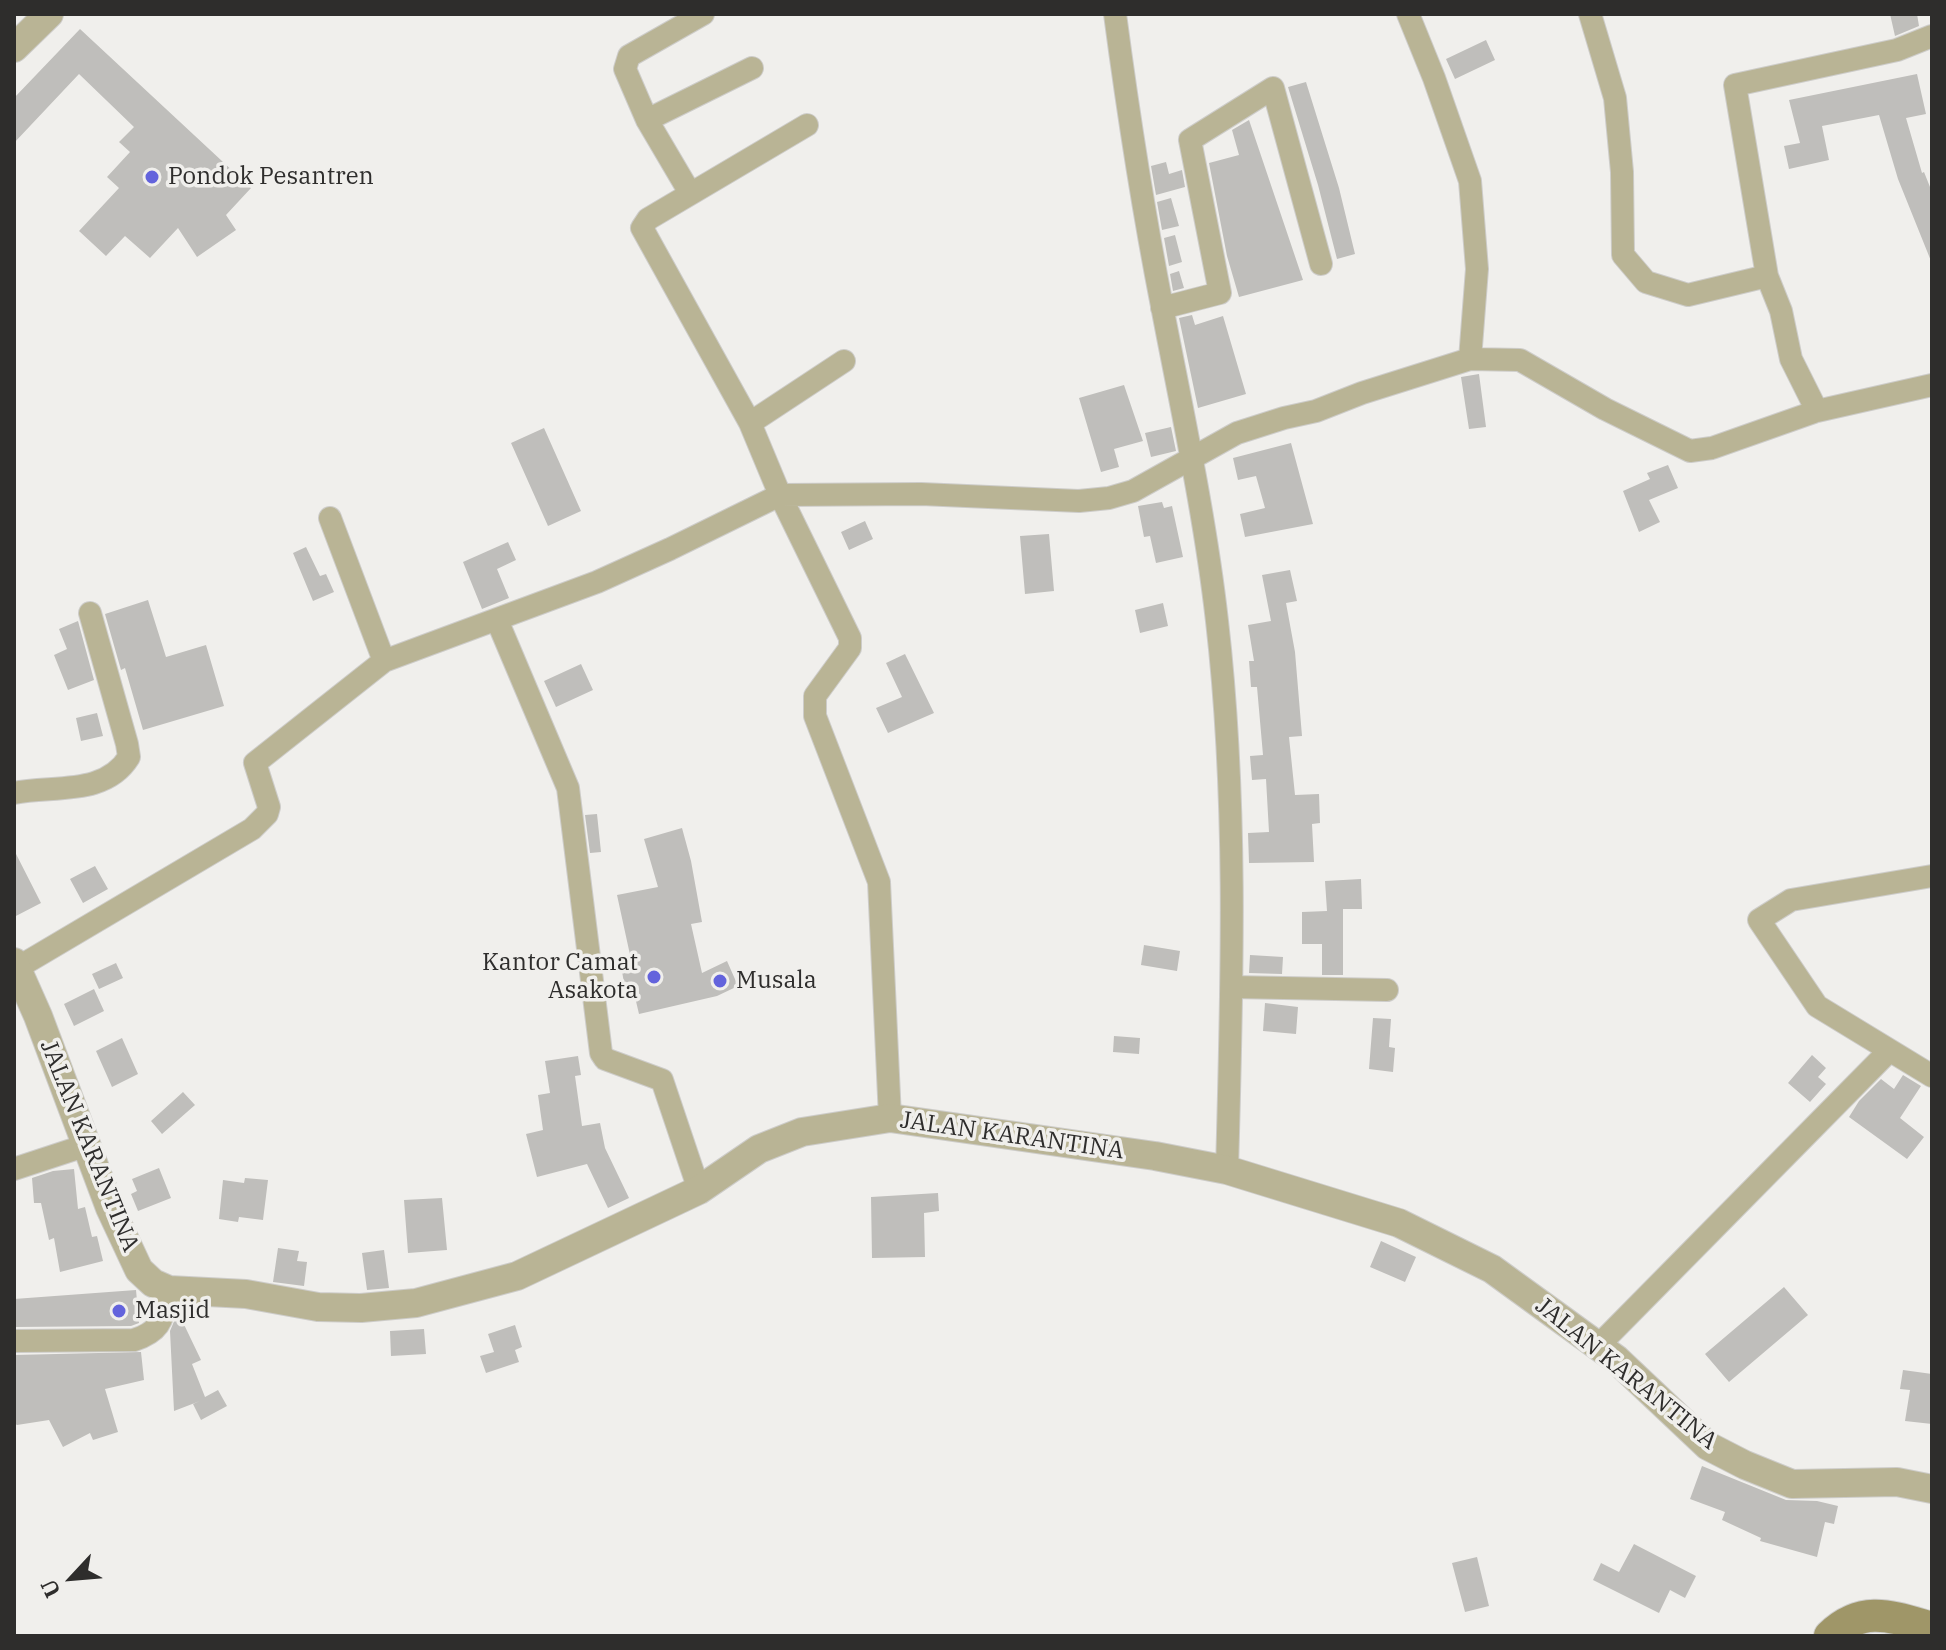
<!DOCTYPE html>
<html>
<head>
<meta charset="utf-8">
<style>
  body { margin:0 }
  #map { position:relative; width:1946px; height:1650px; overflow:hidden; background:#f0efec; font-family:"IBM Plex Serif",serif }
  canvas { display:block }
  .frame { position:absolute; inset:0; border:16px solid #2e2d2c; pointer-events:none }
  .north { position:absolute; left:32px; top:1538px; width:80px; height:80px; -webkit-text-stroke:6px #f0efec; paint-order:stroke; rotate:244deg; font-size:22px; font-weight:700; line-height:32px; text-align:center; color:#2e2d2c }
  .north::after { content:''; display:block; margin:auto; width:28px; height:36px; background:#2e2d2c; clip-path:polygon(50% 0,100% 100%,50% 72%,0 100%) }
</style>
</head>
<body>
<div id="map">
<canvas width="1946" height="1650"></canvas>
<div class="frame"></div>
<div class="north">U</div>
</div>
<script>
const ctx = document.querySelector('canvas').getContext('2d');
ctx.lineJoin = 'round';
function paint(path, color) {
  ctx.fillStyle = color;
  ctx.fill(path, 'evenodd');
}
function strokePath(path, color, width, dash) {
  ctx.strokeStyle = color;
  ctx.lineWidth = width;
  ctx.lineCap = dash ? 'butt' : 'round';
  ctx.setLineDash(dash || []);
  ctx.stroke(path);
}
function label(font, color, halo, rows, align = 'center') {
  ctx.font = font + ' "IBM Plex Serif",serif';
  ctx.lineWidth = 7;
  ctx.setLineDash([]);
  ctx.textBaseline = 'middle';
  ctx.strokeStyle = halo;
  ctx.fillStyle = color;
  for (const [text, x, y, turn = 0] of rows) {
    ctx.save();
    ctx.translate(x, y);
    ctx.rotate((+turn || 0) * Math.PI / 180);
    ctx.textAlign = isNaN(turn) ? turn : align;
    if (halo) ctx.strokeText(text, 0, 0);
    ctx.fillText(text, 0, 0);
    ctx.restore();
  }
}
paint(new Path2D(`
  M1890,14h27l2,12 -24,10z
  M80,29l171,159 -25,27 10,15 -39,27 -19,-29 -28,30 -25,-22 -19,20 -27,-25 40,-43 -12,-11 23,-25 -11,-10 15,-15 -55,-53 -65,69v-45z
  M1486,40l9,20 -40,19 -9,-20z
  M1917,74l9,40 -20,4 16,55 2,-1 8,20 -1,69 -33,-82 -19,-64 -57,11 7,34 -40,9 -5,-23 16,-3 -11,-43z
  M1306,82l33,106 16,66 -18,5 -19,-74 -30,-98z
  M1249,120l54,160 -64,17 -12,-41 -18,-93 30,-8 -7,-25z
  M1166,162l3,12 13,-4 3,17 -29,8 -5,-29z
  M1171,198l8,28 -17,4 -5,-28z
  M1175,235l7,27 -13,4 -5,-28z
  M1179,271l5,17 -11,3 -3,-17z
  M1192,315l3,10 28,-9 23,78 -48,14 -19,-90z
  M1479,374l7,53 -17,2 -8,-52z
  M1124,385l19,56 -29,8 5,18 -18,5 -22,-74z
  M1171,427l5,24 -25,6 -6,-24z
  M544,428l37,83 -33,15 -37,-83z
  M1291,443l22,81 -68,13 -5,-23 25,-6 -9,-32 -18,4 -5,-22z
  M1668,465l10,23 -29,12 11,22 -21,10 -16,-41 27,-12 -3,-6z
  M1162,502l2,6 8,-2 11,51 -27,6 -6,-27 -6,1 -6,-31z
  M865,521l8,18 -24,11 -8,-18z
  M1049,534l5,57 -29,3 -5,-58z
  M508,542l8,18 -19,9 12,29 -27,11 -19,-47z
  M306,547l14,29 6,-2 8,18 -21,9 -20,-48z
  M1290,570l7,31 -11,2 9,49 7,84 -13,1 6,58 24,-1 1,29 -8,1 2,38 -65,1 -1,-30 21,-1 -3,-53 -14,1 -2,-24 13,-1 -6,-68h-6l-2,-26h5l-6,-36 23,-4 -9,-46z
  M148,600l18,57 40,-12 18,61 -81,24 -18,-62 -4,2 -16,-56z
  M1163,603l5,23 -28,7 -5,-23z
  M78,621l16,59 -26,10 -14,-35 13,-6 -8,-20z
  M905,654l29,59 -46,20 -12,-25 26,-11 -16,-34z
  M581,664l12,26 -37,17 -12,-26z
  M97,713l6,23 -22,5 -5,-23z
  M597,814l4,38 -11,1 -5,-38z
  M682,828l9,33 11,61 -11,2 11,49 25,-12 11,25 -21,10 -78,18 -4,-17 -8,2 -6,-33 11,-2 -15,-69 41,-8 -14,-48z
  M14,850l27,53 -27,14z
  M95,866l13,23 -25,14 -13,-24z
  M1361,879l1,30h-19v66h-21v-31h-20v-32l25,-1 -2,-30z
  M1144,945l36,6 -3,20 -36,-6z
  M1250,955l33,2 -1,17 -33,-1z
  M116,963l7,15 -24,11 -7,-15z
  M94,989l10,22 -30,15 -10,-22z
  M1265,1003l33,4 -2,27 -33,-3z
  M1373,1018l18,1 -2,28 6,1 -2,24 -24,-3z
  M1114,1036l26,2 -1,16 -26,-2z
  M122,1038l16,36 -26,13 -16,-36z
  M1812,1055l14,13 -8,9 8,7 -16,18 -22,-19z
  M578,1056l3,19 -6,1 7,50 18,-3 5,25 24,50 -21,10 -21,-44 -50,13 -11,-43 17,-4 -5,-35 12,-2 -5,-32z
  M1903,1075l18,11 -21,32 24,19 -17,22 -58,-42 10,-16 22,-22 13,10z
  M183,1092l12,13 -33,29 -11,-13z
  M159,1168l12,30 -33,13 -7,-17 6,-3 -5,-12z
  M74,1169l4,40 7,-2 7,30 5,-1 6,25 -43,11 -6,-34 -5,2 -8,-37h-7l-2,-25 21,-7z
  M245,1178l23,2 -5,40 -24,-3 -1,5 -19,-3 4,-39 21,3z
  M938,1193l1,18 -15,2 1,44 -53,1 -1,-61z
  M442,1198l5,52 -39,3 -4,-53z
  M1381,1241l35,16 -11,25 -35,-15z
  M278,1248l21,3 -2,10 10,1 -3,24 -31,-4z
  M384,1250l5,38 -22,2 -5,-37z
  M1784,1287l24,28 -79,67 -24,-28z
  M136,1290l3,33 -8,3 -117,1v-28z
  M178,1312l23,48 -9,4 13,33 13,-7 9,16 -26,14 -8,-16 7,-3 -26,10 -4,-80z
  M515,1325l7,22 -7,3 4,12 -33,11 -6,-17 14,-4 -6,-18z
  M424,1329l2,25 -35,2 -1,-25z
  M141,1352l3,28 -39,9 13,43 -25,8 -3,-7 -27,14 -14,-27 -32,5 -3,-2v-68z
  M1903,1370l29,4v50l-27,-3 5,-31 -10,-1z
  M1702,1466l84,34 31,1 21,5 -4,18 -9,-2 -8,35 -57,-16 1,-3 -39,-18 3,-8 -35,-13z
  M1634,1544l62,32 -11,22 -15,-8 -11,23 -66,-33 8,-17 18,9z
  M1477,1557l12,49 -24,6 -13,-49z`), '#bfbebb');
const minor = new Path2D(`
  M1115,14c13,98 28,195 47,292 20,105 43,209 55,315 21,183 15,366 10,549
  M1408,14l26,64 36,103 7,88 -7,90
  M1590,14l25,84 7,74 1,83 23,27 42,13 79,-19
  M647,120l105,-52
  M807,125l-159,94 -6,9 108,195 30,72 70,143v10l-35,48v20l64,166 11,236
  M690,193l-43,-73 -22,-51 4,-13 74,-42
  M1162,308l58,-15 -30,-153 83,-52 48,176
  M1817,411l-26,-52 -10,-48 -14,-35 -32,-191 162,-35 35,-14
  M750,423l94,-62
  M330,518l54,143
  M497,620l71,168 33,265 4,6 57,21 37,110
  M14,793c40,-8 91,3 115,-36l-2,-13 -37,-131
  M1932,876l-141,24 -32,20 58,86 115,70
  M17,968l235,-139 15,-15 2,-7 -14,-44 129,-102 213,-79 73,-33 110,-54 141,-1 158,7 30,-3 24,-7 104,-58 47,-15 32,-7 46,-18 108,-34 50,1 85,49 85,42 22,-3 105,-37 115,-26
  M1232,987l155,3
  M14,1169l73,-24
  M14,1341l120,-1c30,-10 28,-23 35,-50
  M1598,1346l291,-295`);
const tertiary = new Path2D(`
  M14,48l35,-34
  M14,962l24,54 72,192 29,62 14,13 16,7 77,4 72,13 43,1 55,-5 101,-27 182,-86 60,-41 43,-17 88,-14 265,38 72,14 172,53 93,46 124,90 92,87 37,19 47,19 105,-2 35,7`);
const secondary = new Path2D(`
  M1830,1636c33,-32 63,-19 102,-8`);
strokePath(minor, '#cdccc9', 24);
strokePath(tertiary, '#cdccc9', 30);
strokePath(secondary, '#cdccc9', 34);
strokePath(minor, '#b9b495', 22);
strokePath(tertiary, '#b9b495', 28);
strokePath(secondary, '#9f9668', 32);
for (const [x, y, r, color] of [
  [152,177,8,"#6363dc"],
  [654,977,8,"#6363dc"],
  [720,981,8,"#6363dc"],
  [119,1311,8,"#6363dc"]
]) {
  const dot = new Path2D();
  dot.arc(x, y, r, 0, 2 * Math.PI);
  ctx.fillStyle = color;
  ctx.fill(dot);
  strokePath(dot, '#f0efec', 3);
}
label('24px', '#2e2d2c', '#f0efec', [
  ["Pondok Pesantren",168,177],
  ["Kantor Camat",638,963,"right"],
  ["Asakota",638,991,"right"],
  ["Musala",736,981],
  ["Masjid",135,1311]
], 'left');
label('24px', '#2e2d2c', '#f0efec', [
  ["JALAN KARANTINA",1012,1136,8],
  ["JALAN KARANTINA",89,1146,68],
  ["JALAN KARANTINA",1626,1374,39]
]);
</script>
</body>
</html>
